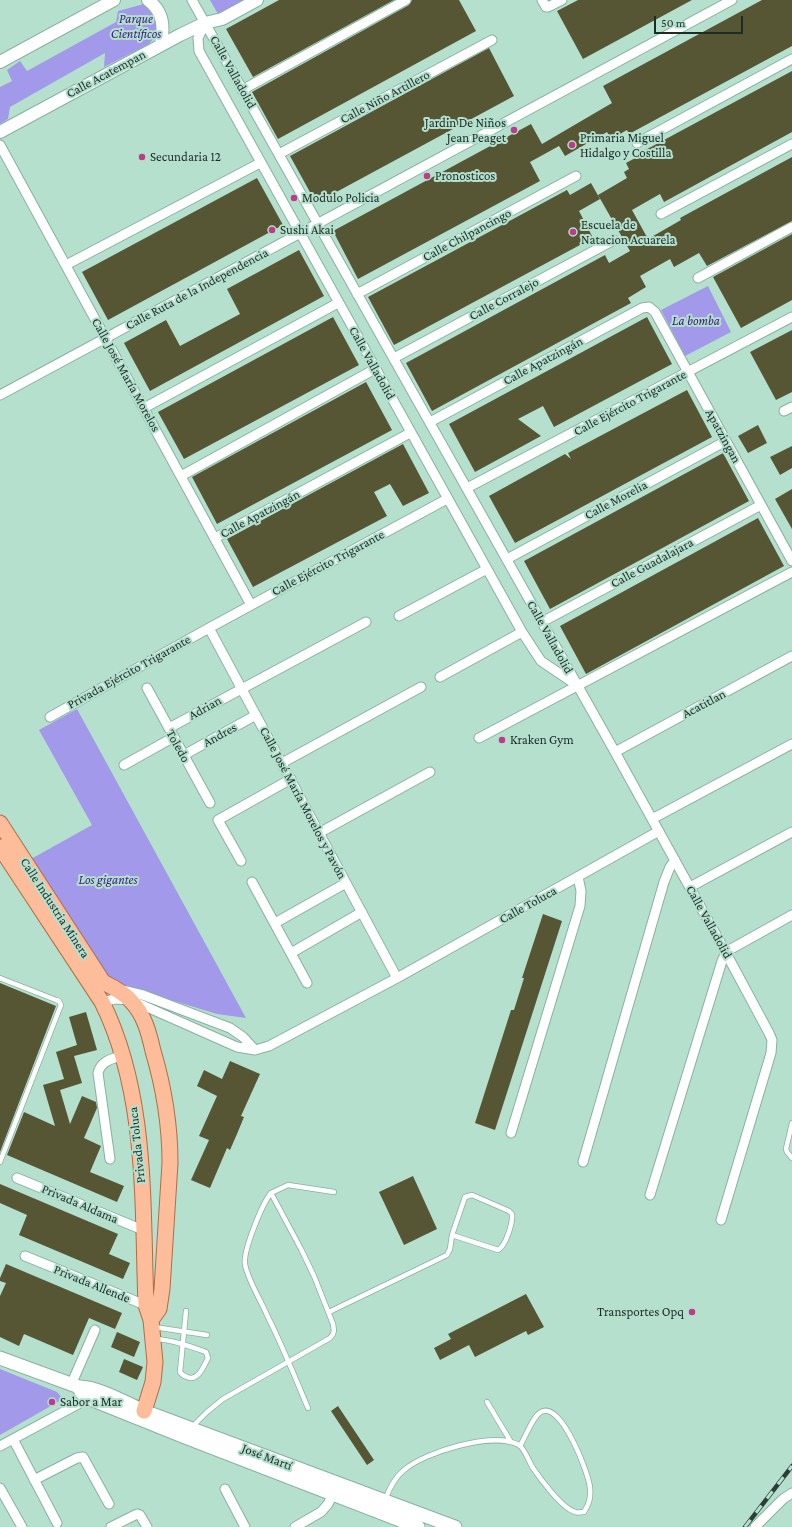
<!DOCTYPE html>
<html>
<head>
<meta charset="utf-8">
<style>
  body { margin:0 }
  #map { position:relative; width:792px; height:1527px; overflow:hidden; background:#b5e0ce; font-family:"Crimson Pro",serif }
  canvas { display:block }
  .scale { position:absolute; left:654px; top:16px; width:89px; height:18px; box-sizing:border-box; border:2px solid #1c2d26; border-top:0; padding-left:5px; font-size:12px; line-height:14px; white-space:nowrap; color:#1c2d26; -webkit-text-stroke:3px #b5e0ce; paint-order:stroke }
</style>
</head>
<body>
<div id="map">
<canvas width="792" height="1527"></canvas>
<div class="scale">50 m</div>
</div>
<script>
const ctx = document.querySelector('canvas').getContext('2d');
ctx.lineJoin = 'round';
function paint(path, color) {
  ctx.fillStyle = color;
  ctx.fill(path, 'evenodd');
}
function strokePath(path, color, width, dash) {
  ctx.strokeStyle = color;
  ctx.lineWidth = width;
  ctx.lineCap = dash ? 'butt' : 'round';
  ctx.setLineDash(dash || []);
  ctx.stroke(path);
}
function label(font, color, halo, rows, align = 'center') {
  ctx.font = font + ' "Crimson Pro",serif';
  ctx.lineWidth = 4;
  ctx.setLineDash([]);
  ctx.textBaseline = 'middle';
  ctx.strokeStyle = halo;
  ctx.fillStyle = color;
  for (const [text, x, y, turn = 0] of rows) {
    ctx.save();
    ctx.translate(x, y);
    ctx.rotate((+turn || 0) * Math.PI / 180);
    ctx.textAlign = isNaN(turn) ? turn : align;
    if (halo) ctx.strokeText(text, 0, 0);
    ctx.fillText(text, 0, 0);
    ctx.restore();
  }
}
paint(new Path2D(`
  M210,0h35l-27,14z
  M144,4l10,6c3,14 5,24 -5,34l-45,23 1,-14 -95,54 -2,12 -8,5v-37l12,-6 -5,-11 13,-9 7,10 89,-49 2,-11z
  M708,286l23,46 -46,24 -24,-46z
  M77,709l169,309 -29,-4 -112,-34 -74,-121 61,-34 -53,-95z
  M0,1369l57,23 6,7 -63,36z`), '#a299ea');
paint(new Path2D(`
  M279,0h115l-141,77 -27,-48z
  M412,0h47l17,31 -198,108 -26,-47 157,-87z
  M578,0h114l-109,59 -26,-48z
  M762,0h30v46l-163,88 -2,-4 -16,9 -4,-7 -42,24 -6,-10 -29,16 10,19 -182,98 -25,-48 198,-107 11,20 70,-41 -9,-17z
  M489,48l25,48 -198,107 -26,-47z
  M792,71v61l-128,70 -4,-8 -28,16 16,29 33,-19 -1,-2 112,-61v64l-85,45 -8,-13 -25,14 -4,-8 -30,17 6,11 -18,11 3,5 -199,108 -26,-48 199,-108 4,8 21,-12 -32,-56 29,-17 -3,-6 5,-3 -3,-6 13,-7 -1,-2z
  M257,178l26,47 -175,95 -26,-48z
  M591,183l9,16 -21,12 14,27 -199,107 -26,-48 199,-107 3,5z
  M792,234v66l-51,28 -28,-51z
  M299,250l25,46 -174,95 -26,-48 42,-23 14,26 60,-32 -13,-25z
  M333,317l26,48 -175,94 -26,-47z
  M647,317l25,47 -118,63 -11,-21 -25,13 23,17 -66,36 -26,-48z
  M792,330v62l-16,8 -26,-48z
  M366,382l26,48 -175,94 -25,-47z
  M687,390l25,47 -197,106 -26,-47 76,-42 6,5 -3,-6z
  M758,425l9,18 -19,10 -10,-17z
  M403,444l26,49 -26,13 -13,-22 -16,8 13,24 -134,71 -26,-48z
  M792,446v22l-12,7 -10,-18z
  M723,453l26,48 -199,108 -26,-48z
  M792,489v40l-17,-30z
  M758,518l26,48 -198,108 -26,-48z
  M543,914l19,7 -67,209 -20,-7 36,-113h3l10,-32h-2z
  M0,983l56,23 -56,146z
  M86,1012l11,38 -23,6 8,27 -22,7 10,34 12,-28 14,6 1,6 -13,30 17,8 -11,26 34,14 -7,16 -110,-47 17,-43 31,14 -12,-41 21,-6 -8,-27 21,-7 -8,-28z
  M230,1061l30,13 -19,42 3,1 -7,17 -7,16 -3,-2 -17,40 -19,-8 18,-40 -10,-4 18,-40 -20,-10 7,-16 18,9z
  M413,1176l24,53 -33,16 -25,-53z
  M0,1184l118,50 -9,20 21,9 -7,16 -104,-44 8,-20 -27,-12z
  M6,1264l116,49 -7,16 -26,-11 -16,37 -49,-21 -5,12 -19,-9v-41l6,-13 -6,-2v-3z
  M526,1294l18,33 -16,8 -2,-4 -51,26 -6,-12 -29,15 -6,-12 17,-9 -3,-5z
  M117,1332l23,10 -6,15 -23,-10z
  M124,1359l19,8 -6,13 -18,-8z
  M338,1406l36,54 -7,5 -36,-54z`), '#565634');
const service = new Path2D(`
  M0,978l56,22 3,1 2,4 -61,157
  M792,1123l-6,26 1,3 5,6
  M271,1193l17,-8 46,7
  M329,1312l118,-57 3,-6 2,-14 13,-38 7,-2 37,16 3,3c1,8 -6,32 -14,36l-46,-15
  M154,1327l53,8
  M155,1339c18,1 34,7 51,13l2,6c-4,8 -10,24 -21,19 -4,-1 -5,-2 -7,-5l6,-61
  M487,1402l24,40
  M191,1428l16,-16 16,-13 107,-61c5,-5 4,-8 3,-14l-19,-48 -13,-27 -30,-56c-9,11 -28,58 -26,71 2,14 16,37 22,51 15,30 28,62 41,93
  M385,1500c4,-11 9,-22 19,-30 21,-18 89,-39 115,-25 6,4 10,17 14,23 8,12 29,40 42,44 2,1 6,0 9,0 5,-8 7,-14 6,-24 -1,-14 -29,-88 -49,-76 -8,4 -16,26 -21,34`);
const minor = new Path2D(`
  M192,0l423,752 111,201 43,80 3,7 -1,13 -50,167
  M542,0l4,7h2l14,-7
  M205,23l-7,15 1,13 288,518 35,63 19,29 34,23
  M242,90l164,-90
  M637,143l155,-84
  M0,145l251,460
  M279,154l213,-114
  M661,214l131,-70
  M66,265l194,-102
  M698,278l94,-51
  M357,294l219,-118
  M394,358l220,-118
  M0,395l732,-395
  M144,408l194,-105
  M784,411l8,-4
  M430,422l212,-114 7,-1 6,5 137,249
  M181,476l194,-107
  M467,488l325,-171
  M215,538l195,-105
  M507,559l219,-118
  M399,616l88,-47
  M542,622l219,-117
  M209,628l188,350
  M440,677l82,-45
  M147,688l63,115
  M50,717l159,-89 238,-129
  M169,728l197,-106
  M479,738l313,-166
  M615,752l177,-96
  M184,755l72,-40
  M282,763l139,-76
  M124,765l50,-28
  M652,819l140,-75
  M319,833l111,-61
  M241,861l-23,-41 73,-41
  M252,882l55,101
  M690,887l102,-55
  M275,923l71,-40
  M291,953l71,-41
  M122,990l21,5 87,33 13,9 12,13
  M102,1002l13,-3 16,1 106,47 18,3 14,-4 128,-68 262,-147
  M511,1133l69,-227 1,-15 -3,-14
  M110,1159l-12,-86c3,-13 15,-14 25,-18
  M583,1162l81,-280 6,-15 5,-7
  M17,1178l126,52
  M650,1195l72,-234 4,-8 5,-4 61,-34
  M25,1256l125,51
  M71,1385l24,-55
  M13,1439l44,84
  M0,1446l93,-50
  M34,1480l43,-22 6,-1 26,47
  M0,1488l22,39
  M225,1489l20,38
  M111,1527l26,-13 3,1 7,12
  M295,1527l26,-15 7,-8 7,-14
  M755,1527l28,-28 9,-6`);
const tertiary = new Path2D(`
  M148,0c16,12 16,27 13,45
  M0,62l114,-62
  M0,132l180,-97 25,-12 17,-4 35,-19`);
const secondary = new Path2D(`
  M0,1358l79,29c16,-1 49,17 65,24l311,116
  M79,1387l2,5 7,6 97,39 233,90`);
const primary = new Path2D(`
  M0,823l103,159c10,5 21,11 28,19 13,13 18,32 22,50 11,37 17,73 17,112l-8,126 -3,20 -8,11
  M0,847l102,155c46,93 40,202 44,303l5,15 4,42 -2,20 -9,29`);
strokePath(service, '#88b1a0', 6);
strokePath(minor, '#88b1a0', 11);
strokePath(tertiary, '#88b1a0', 14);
strokePath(secondary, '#88b1a0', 15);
strokePath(primary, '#ad6e46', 17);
strokePath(service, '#fff', 4.5);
strokePath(minor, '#fff', 9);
strokePath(tertiary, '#fff', 12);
strokePath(secondary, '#fff', 13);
strokePath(primary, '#fdbd9a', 15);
const rail = new Path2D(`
  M745,1527l47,-61`);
strokePath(rail, '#2c3f37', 4.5);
strokePath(rail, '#b5e0ce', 3, [9]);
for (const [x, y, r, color] of [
  [514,130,4,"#bb3c87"],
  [572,145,4,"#bb3c87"],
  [142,157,4,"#bb3c87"],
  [427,176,4,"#bb3c87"],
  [294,198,4,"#bb3c87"],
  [272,230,4,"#bb3c87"],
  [573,232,4,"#bb3c87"],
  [502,740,4,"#bb3c87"],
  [692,1312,4,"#bb3c87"],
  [52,1402,4,"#bb3c87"]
]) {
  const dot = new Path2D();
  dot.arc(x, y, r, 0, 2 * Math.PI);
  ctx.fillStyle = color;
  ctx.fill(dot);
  strokePath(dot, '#b5e0ce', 1.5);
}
label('italic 13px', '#371b7e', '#b5e0ce', [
  ["Parque",136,19],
  ["Científicos",136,34],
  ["La bomba",696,321],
  ["Los gigantes",108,880]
]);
label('13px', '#1c2d26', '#b5e0ce', [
  ["Calle Valladolid",233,72,61],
  ["Calle Acatempan",106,74,-28],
  ["Calle Niño Artillero",385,97,-28],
  ["Calle Chilpancingo",467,235,-28],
  ["Calle Ruta de la Independencia",197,289,-28],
  ["Calle Corralejo",504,299,-28],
  ["Calle Apatzingán",543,361,-28],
  ["Calle Valladolid",372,363,61],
  ["Calle José María Morelos",126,375,61],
  ["Calle Ejército Trigarante",630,403,-28],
  ["Apatzingan",723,436,61],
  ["Calle Morelia",616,500,-28],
  ["Calle Apatzingán",260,514,-28],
  ["Calle Ejército Trigarante",328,563,-28],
  ["Calle Guadalajara",652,563,-28],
  ["Calle Valladolid",550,637,61],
  ["Privada Ejército Trigarante",129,672,-29],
  ["Acatitlan",704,704,-28],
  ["Adrian",205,708,-29],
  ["Andres",220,735,-29],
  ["Toledo",178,746,61],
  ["Calle José María Morelos y Pavón",303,803,62],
  ["Calle Toluca",528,905,-29],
  ["Calle Industria Minera",55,908,57],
  ["Calle Valladolid",709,922,61],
  ["Privada Toluca",137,1145,-96],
  ["Privada Aldama",80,1204,23],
  ["Privada Allende",92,1284,22],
  ["José Martí",267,1457,21]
]);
label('13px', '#1c2d26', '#b5e0ce', [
  ["Jardin De Niños",506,123,"right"],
  ["Jean Peaget",506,138,"right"],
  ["Primaria Miguel",580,138],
  ["Hidalgo y Costilla",580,153],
  ["Secundaria 12",150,157],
  ["Pronosticos",435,176],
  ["Modulo Policia",302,198],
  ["Escuela de",581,225],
  ["Natacion Acuarela",581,240],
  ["Sushi Akai",280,230],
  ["Kraken Gym",510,740],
  ["Transportes Opq",684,1312,"right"],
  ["Sabor a Mar",60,1402]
], 'left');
</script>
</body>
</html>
